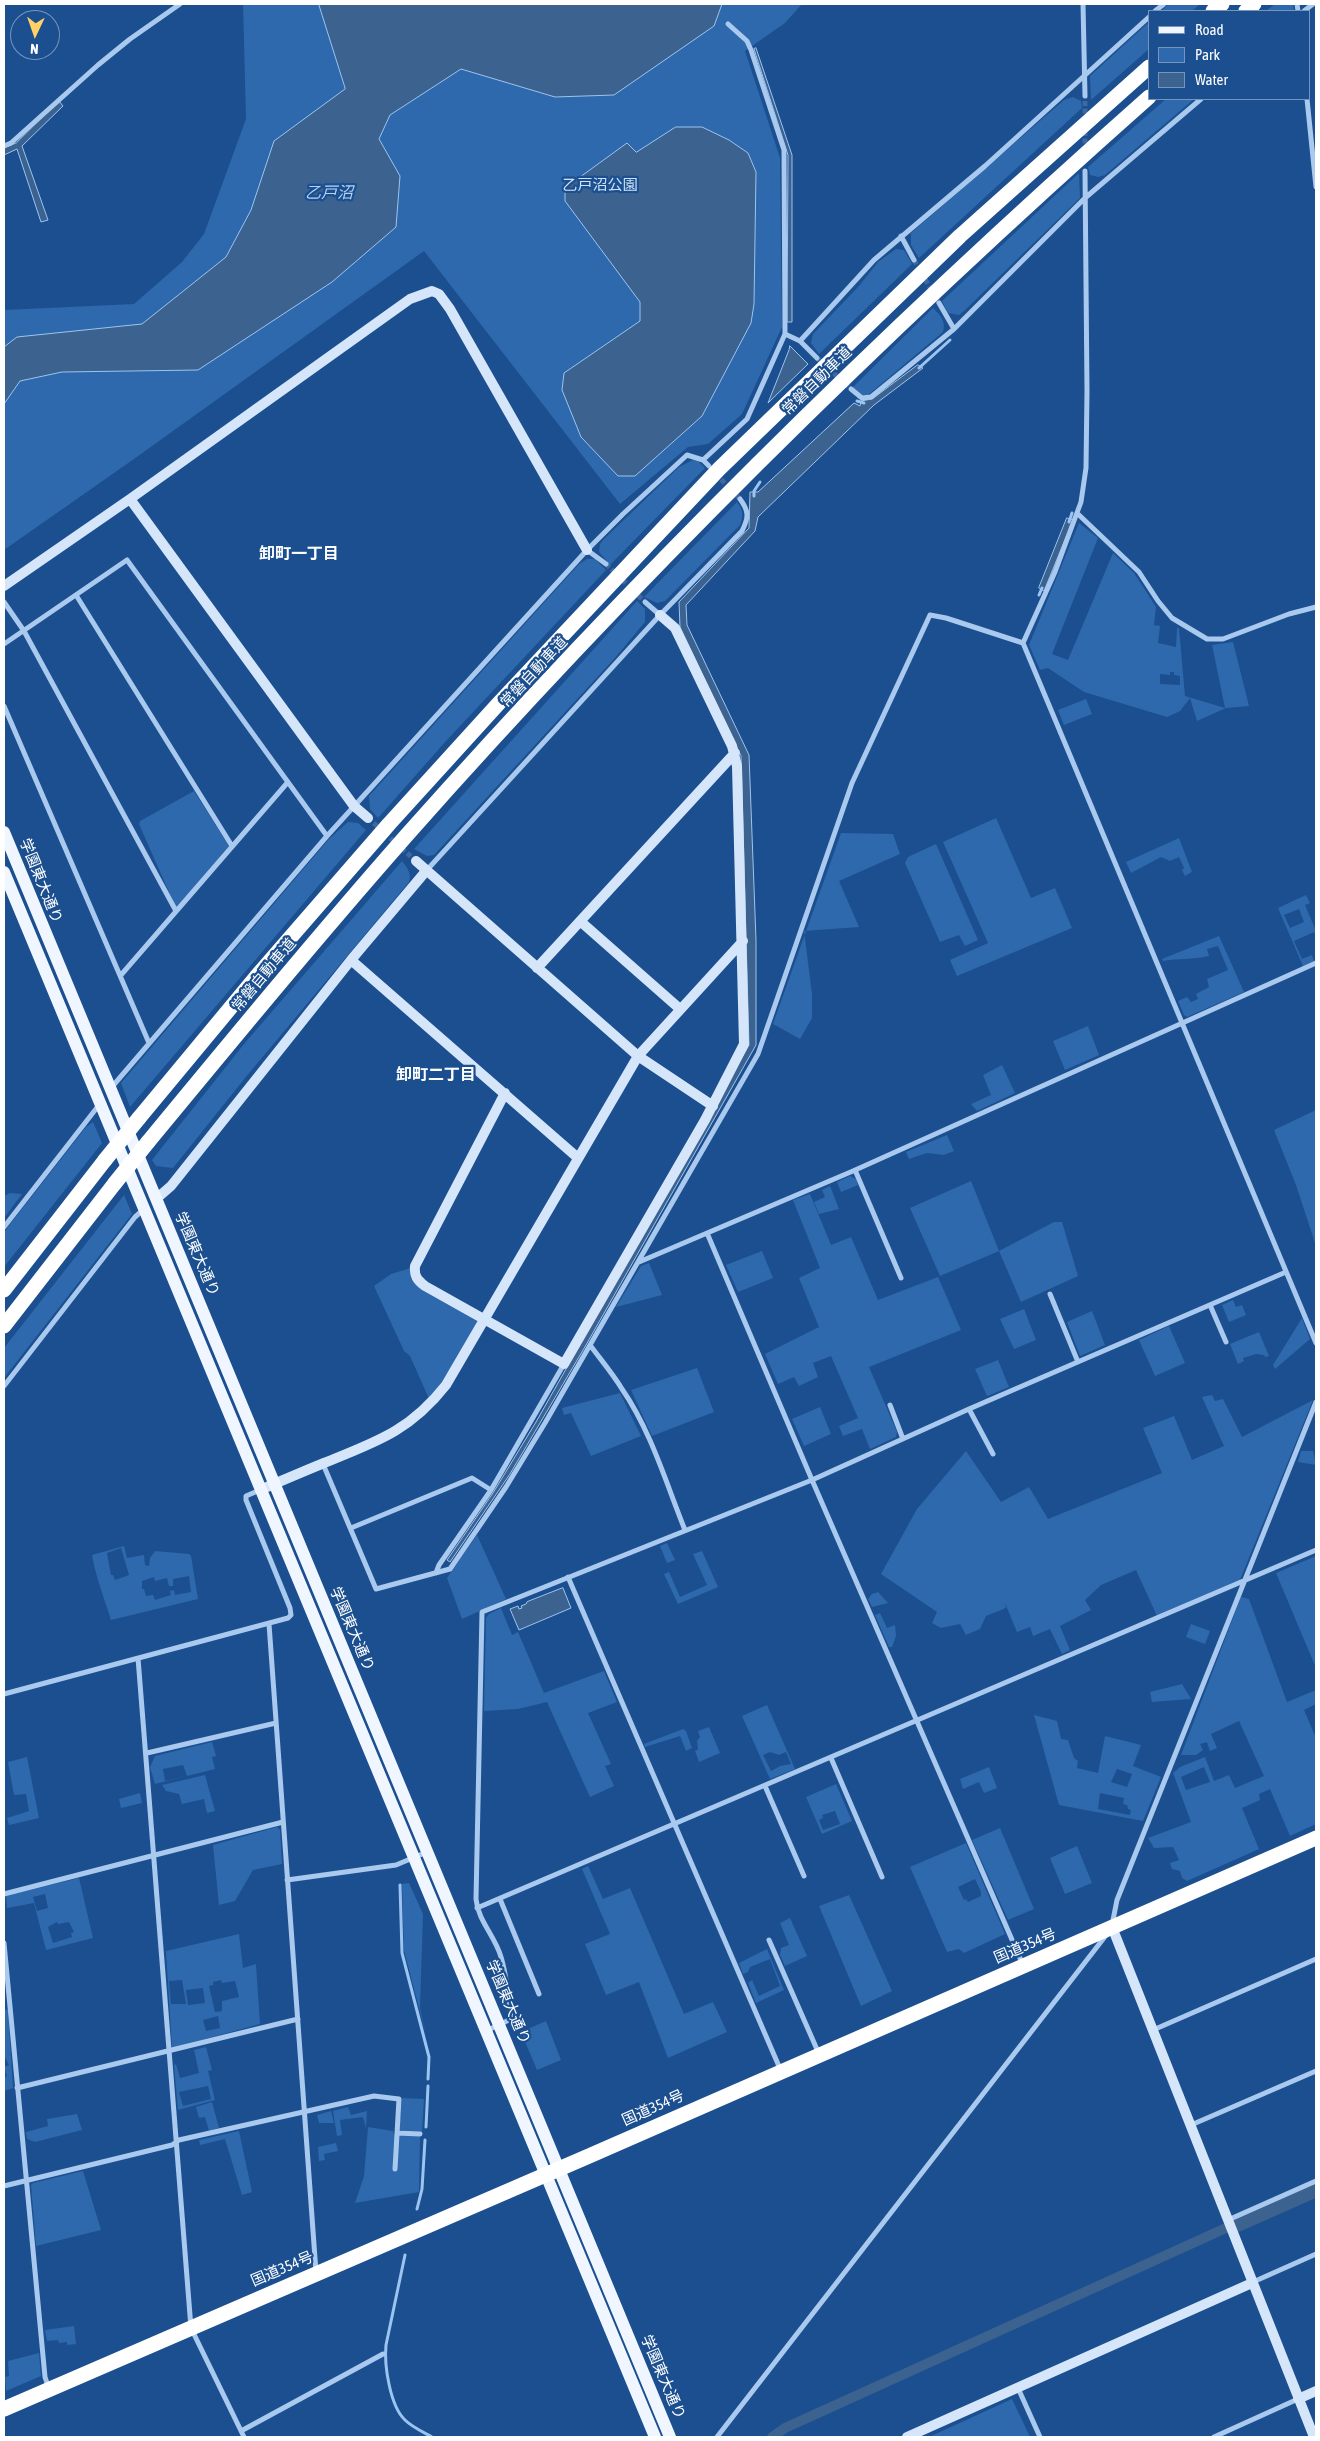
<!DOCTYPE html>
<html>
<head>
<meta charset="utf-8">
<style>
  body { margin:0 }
  #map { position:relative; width:1320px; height:2441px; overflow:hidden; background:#1b4f8f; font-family:"Asap Condensed",sans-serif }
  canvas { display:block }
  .frame { position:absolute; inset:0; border:5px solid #fff; pointer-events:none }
  .legend { position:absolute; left:1148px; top:10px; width:162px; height:90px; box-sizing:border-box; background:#1b4f8f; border:1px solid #7695bc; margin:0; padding:6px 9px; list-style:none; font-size:15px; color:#fff }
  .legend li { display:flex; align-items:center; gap:10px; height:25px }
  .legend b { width:25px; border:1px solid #7695bc }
  .north { position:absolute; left:10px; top:10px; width:50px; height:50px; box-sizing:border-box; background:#1b4f8f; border:1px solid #7695bc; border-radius:50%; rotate:183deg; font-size:14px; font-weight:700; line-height:20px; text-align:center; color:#fff }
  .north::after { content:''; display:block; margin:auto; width:18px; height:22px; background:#ffd166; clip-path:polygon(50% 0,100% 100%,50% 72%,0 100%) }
</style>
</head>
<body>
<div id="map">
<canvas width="1320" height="2441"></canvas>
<div class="frame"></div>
<ul class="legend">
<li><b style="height:6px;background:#f0f6ff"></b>Road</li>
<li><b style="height:14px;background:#2e69ad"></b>Park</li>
<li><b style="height:14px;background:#3c6290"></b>Water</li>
</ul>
<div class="north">N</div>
</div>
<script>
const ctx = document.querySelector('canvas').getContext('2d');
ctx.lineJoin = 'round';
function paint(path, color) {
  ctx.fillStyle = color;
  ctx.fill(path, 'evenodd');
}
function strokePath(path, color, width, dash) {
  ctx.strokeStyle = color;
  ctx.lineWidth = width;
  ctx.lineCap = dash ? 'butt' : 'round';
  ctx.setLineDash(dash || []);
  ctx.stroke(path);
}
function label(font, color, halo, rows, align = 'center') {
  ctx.font = font + ' "Asap Condensed","Noto Sans JP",sans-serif';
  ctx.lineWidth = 4.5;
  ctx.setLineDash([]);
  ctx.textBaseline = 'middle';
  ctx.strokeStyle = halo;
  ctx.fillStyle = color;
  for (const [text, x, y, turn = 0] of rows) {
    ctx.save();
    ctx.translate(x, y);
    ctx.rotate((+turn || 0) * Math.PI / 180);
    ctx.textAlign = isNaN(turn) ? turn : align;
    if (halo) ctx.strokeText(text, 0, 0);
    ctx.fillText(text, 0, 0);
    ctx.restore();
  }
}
paint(new Path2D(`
  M243,4h559l-17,19 -40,28 35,107 2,169 -40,87 -34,30 -20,3 -68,57 -196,-253 -290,208 -130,91v-240l130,-6 48,-42 22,-28 42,-115z
  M1169,4h31l-8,7h-31z
  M1275,4h18l1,7h-28z
  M1149,22v27l-58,51 -1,-24z
  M1073,97l8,4 1,7 -163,150 -8,-13v-12l153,-133z
  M1166,99h28l-89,76 -7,2 -8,-2 -2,-8z
  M1079,173l1,25 -115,112 -6,5 -11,-2 -6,-12z
  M896,249l8,1 8,14 -93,90 -8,-11 2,-9 46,-48 19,-24z
  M933,308c8,8 13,13 10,24l-75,63h-5l-11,-7z
  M693,460l5,1 7,7 -95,97 -11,-13 1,-8 3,-4 76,-73z
  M737,502c6,8 7,13 3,23l-75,76 -8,2 -13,-6z
  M1079,523l19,15 -46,116 16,6 45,-107 21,20 22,34 -2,18 6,1 -2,17 18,4 1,-19h2l6,68 40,12 -13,-63 21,-3 16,64 -23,2 -29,13 -7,-23 -10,13 -13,6 -83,-25 -36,-24 -8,2 -11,-25zM1170,672h4v3l6,1v9l-20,-1v-10l10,1z
  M587,559h8l11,11 -160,171 -68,77 -8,-9 -1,-13 210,-232z
  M637,601l8,8v13l-31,37 -180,196 -7,1 -13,-7z
  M1086,699l6,15 -28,11 -6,-15z
  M194,791l35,55 -53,62 -37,-84 1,-3z
  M996,818l35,80 24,-10 17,40 -115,48 -7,-16 38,-17 -45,-101z
  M348,822l10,1 8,7 -236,277 -9,-24 208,-244z
  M841,833l52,1 7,20 -61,27 20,46 -55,4 8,63v24l-12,21 -27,-15z
  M1179,838l13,34 -7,4 -3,-6 2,-2 -5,-11 -9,4 -9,-4 -30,16 -5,-11z
  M936,844l42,96 -13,6 -6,-11 -19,7 -35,-79 3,-6z
  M402,861c5,7 10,12 7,21l-164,196 -72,90 -17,-2 -4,-6 92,-116z
  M1306,895l4,8 -5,2 11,26v6l-2,-5 -20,9 8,18 10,-4 2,7 -11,4 -25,-58zM1299,909l5,13 -14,6 -6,-13z
  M1219,936l25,56 -57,25 -3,-2 -6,-14 9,-4 4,5 7,-3 -2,-5 13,-7 -2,-8 21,-9 -10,-24 -11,3 2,7c-17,4 -29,2 -46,5l-1,-2z
  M1088,1026l11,29 -34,15 -12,-29z
  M1002,1065l13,28 -38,18 -6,-7 20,-9 -8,-20z
  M1316,1110v136l-20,-61 -22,-55z
  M93,1122l9,21 -98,124v-35l82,-105z
  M947,1135l7,16 -10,4 -17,-2 -18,6 -3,-7z
  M850,1176l6,3 2,6 -17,7 -4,-10z
  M971,1181l28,70 55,-29h8l16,54 -57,26 -22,-51 -59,25 -30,-68z
  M830,1186l9,23 -20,5 -5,-12 11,-5 -3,-7z
  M10,1193l12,1 -18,24v-22z
  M810,1194l21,51 20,-8 27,63 60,-23 23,53 -92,37 28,65 -1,5 -26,12 -8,-20 -19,7 -4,-10 19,-8 -27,-62 -18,7 5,14 -19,9 -5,-9 -16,7 -13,-30 54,-27 -20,-49 21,-10 -27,-68z
  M124,1195l8,19 -128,164v-30z
  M762,1251l11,27 -35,14 -12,-27z
  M649,1263l13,32 -46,12 25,-41z
  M411,1268l-1,6 2,7 67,41 -49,79 -20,-45 -6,-5 -30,-65 17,-12z
  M1233,1300l3,7 6,-2 4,10 -17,7 -7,-17z
  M1024,1309l12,31 -22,9 -14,-30z
  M1092,1311l13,34 -25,11 -13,-34z
  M1302,1318l8,21 -35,30 -2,-4z
  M1169,1326l16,37 -30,13 -16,-36z
  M1259,1332l10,24 -4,1 -1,-2 -8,-1 -13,4 1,3 -6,3 -8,-20z
  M998,1360l11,27 -22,9 -12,-27z
  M697,1368l17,44 -62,24 -21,-46z
  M620,1393l21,43 -50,20 -20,-43 -7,2 -2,-7z
  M1212,1395l3,6 8,-2 19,38 71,-37 -73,180 -83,36 -21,-46 -35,15 -16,15 6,10 -31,16 10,24 -8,4 -12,-25 -17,7 -3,-9 -13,5 -12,-29 1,5 -20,8 -6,13 -14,6 -6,-11 -19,4 -9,-5 5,-11 -56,-38 36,-65 49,-58 35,51 28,-15 19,32 114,-46 -19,-45 31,-12 18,44 32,-14 -22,-49z
  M820,1407l11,27 -27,12 -12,-27z
  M1301,1451h12l3,14 -18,-3z
  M477,1535l29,64 -44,20 -15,-41z
  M667,1543l8,17 -8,3 -7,-17z
  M124,1546l3,12 17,-3 1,10 4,1 1,-8 5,-7 34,3 2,2 7,43 -87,21c-7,-23 -15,-42 -19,-65zM121,1548l8,27 -14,5 -2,-5h-2l-4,-22zM189,1576l2,16 -16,3 -1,-5 -4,1 1,4 -16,5 -2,-5 -7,1 -2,-7h-2v-8l12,-4 1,4 12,-3 2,8h4v-7z
  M702,1551l16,36 -40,17 -14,-30 5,-2 11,25 27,-12 -14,-31z
  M1316,1556v112l-40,-95z
  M878,1592l10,11 -16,4 -4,-8 4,-5z
  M1241,1597l8,2 38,103 29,-12v14l-12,6 12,28v86l-26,12 -20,-47 -11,5 1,6 -18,8 17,41 -72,32 -5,-3 -2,-7 -8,-2 -2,-6 9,-3 -6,-13 -19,1 -6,-10 43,-16 -18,-49 7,-6 25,-10 9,24 15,-6 6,13 29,-12 -25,-55 -28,13 6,14 -7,3 -3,-9 -7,2 3,6 -7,5h-15zM1204,1767l6,15 -24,8 -5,-13z
  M501,1608l11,27 6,-3 26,61 60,-22 13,31 -29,11 23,51 -6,2 9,20 -24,11 -43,-95 -29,7 -34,2 2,-93 3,-4z
  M880,1613l7,15 8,-3 1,11 -4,11h-3l-14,-32z
  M1191,1624l19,7 -5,13 -19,-7z
  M1182,1684l9,15 -39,3 -2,-10z
  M767,1705l28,64 -25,10 -28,-63zM770,1752l9,3 7,-3 5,12 -11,2 -9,5 -8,-16z
  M1034,1715l23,6 4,18 7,1 6,18 4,3 -1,7 21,5 7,-37 36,9 -8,21 28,11 -18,44 -84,-16zM1117,1769l15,5 -5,13 -16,-5zM1100,1793l24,5 -1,6 4,1 1,4 3,1 -1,5 -32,-6z
  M709,1727l11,26 -21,9 -4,-11 3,-2 -1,-8 3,-4 -2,-6z
  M683,1729l3,2 6,17 -6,3 -6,-15 -35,11 -1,-3z
  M212,1742l4,14 -4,1 3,12 -60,15 -5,-17 5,-11zM183,1765l4,11 -22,5 -2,-12z
  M27,1757l12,61 -30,7 -2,-7 22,-7 -3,-17 -12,1 -6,-33z
  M989,1767l8,21 -13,5 -5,-11 -16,7 -3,-10z
  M205,1775l10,36 -8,2 -3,-14 -22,5 -3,-10 -13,-3 -4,-6z
  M836,1784l16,37 -30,13 -16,-37zM835,1811l5,13 -17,6 -4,-10 4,-2 -1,-3z
  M140,1793l2,10 -21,5 -2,-9z
  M277,1827l3,3 2,34 -29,6 -18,31 -16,4 -6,-60z
  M1000,1828l34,81 -26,11 -36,-80z
  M966,1843l39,91 -41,19 -5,-4 -12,3 -37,-85zM975,1879l6,13v4l-13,6 -2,-3 -2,1 -6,-13z
  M1077,1846l15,37 -27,11 -15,-36z
  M588,1866l15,33 27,-11 54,126 29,-12 14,30 -59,26 -29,-76 -33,13 -21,-51 25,-10 -28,-65z
  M79,1878l14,60 -47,12 -12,-47 -27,5 -1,-12zM45,1894l3,14 -11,3 -4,-14zM57,1922l1,2 11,-2 5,10 -3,1 1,4 -19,6 -5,-16z
  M409,1883l14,31 -3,94 7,31 -23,-89 -2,-66z
  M849,1895l43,96 -31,15 -42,-100z
  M790,1918l17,38 -22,10 -5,-11 1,-7 8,-3 -9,-22z
  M239,1934l4,34 13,-4 4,60 -88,24 -6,-97zM182,1980l4,24h-15l-2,-23zM221,1980l1,3 13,-2 4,16 -17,4v10l-7,1 -6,-26 4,-1v-3zM203,1988l2,15 -17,2 -2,-15zM218,2016l2,12 -14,3 -3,-11z
  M767,1949l17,41 -28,13 -8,-20 4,-3 7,16 21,-10 -10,-27 -20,8 -2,5 -5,2 -4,-11z
  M4,2009l4,1 5,78 -9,3v-14l3,-1 -3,-9 5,-2 -5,-10z
  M546,2021l15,39 -24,10 -16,-38z
  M206,2047l6,23 -4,1 7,29 -37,10 -4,-45 2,-1 4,14 19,-5 -5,-23zM208,2086l3,13 -28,7 -4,-14z
  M402,2098l22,1 -2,33 -23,-2z
  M212,2102l7,26 -10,3 -4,-14 -6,1 -3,-11z
  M348,2107l3,8 16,-4 -1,17 -3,-11 -23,3 2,15 -5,1 -4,-25z
  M331,2111l3,12h-15l-2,-8z
  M77,2114l5,16 -47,12 -8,-3 -1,-7 22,-6 -1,-7z
  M368,2127l25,4 1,3 26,1 -1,57 -64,11 9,-27z
  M239,2131l13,61 -10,3 -17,-56 -25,6 -1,-5z
  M336,2143l2,8 -14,3 1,6 -6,1 -1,-14z
  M83,2171l18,59 -65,16 -5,-61 2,-2z
  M74,2326l2,18 -9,1v-3l-8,1 -1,-3 -11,1 -2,-11z
  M39,2353l2,23 -35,15 -1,-14 4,-1 -1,-15z
  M1012,2399l18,38h-101z`), '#2e69ad');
const water = new Path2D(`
  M319,4h403l-8,22 -100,69 -59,2 -94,-28 -71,46 -11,24 21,37 -4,51 -64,55 -134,88 -136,2 -42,9 -16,23v-57l13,-10 125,-13 84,-67 25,-47 23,-69 71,-52z
  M756,48l36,107v167h-5l1,-167 -34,-106z
  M59,101l4,5 -41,40 26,74 -7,2 -24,-73 -13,6v-7l12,-5z
  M676,127h26l27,13 19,13 8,19 -2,132 -3,19 -49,93 -67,60h-17l-37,-39 -19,-47 2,-17 76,-52v-19l-75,-101v-13l62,-45 9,9z
  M790,346l18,18 -40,39 21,-53z
  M918,365l5,3 -49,37 -116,112 -3,14 -69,74 1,20 62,130 7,185v105l-170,300 -76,129 -60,88 -3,-2 46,-67 43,-71 213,-377 -8,-289 -61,-129 -1,-25 70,-74 1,-36h8l96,-89 6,3 1,-5 11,-2z
  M1067,518l6,2 -29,71 -5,-3z
  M563,1588l8,20 -52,22 -9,-21 8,-3 1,3 3,-1 -1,-2 5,-2 1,-2z`);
paint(water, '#3c6290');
strokePath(water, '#9cc4f0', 1);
strokePath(new Path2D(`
  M919,368l31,-28
  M857,401l7,2
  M754,496v-5l6,-9
  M1069,522l3,-9
  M1039,595l3,-7
  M400,1885l2,68 27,104 -1,22
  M426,2127l2,-41
  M417,2209l5,-20 3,-49
  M405,2255l-19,90c-2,20 4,61 19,75 7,7 18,12 27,17`), '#9cc4f0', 3);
strokePath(new Path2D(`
  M772,2437l13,-9 452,-205`), '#3c6290', 10);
strokePath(new Path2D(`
  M1237,2223l79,-35`), '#3c6290', 18);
strokePath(new Path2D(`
  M1085,121v-25
  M1085,151v-22
  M914,260l25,43
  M817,358l34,31
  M716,474l24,25
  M606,564l39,38
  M368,818l48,43`), '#3d69a0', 5, [5, 2.5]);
strokePath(new Path2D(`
  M1083,4l2,92
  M1297,4l1,7
  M1155,11l9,-7
  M1304,11l9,-7
  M1307,99l9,88
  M4,146l7,-3 87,-78 32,-26 50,-35
  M1085,171l2,220 -1,77 -5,34 -26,70 -32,71 293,700
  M901,236l13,24
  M939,303l15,26
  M785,334l15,7 17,17
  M800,341l74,-81 111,-94 164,-149
  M851,389l11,9 9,-1 83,-68 131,-131 116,-99
  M703,460l44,-41 38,-85 -1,-184 -33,-100 -4,-9 -19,-17
  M1078,514l61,58 19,29 14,17 35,21h16l66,-25 27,-7
  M587,550l19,14
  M76,595l156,251
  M4,602l20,29 152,280
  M645,602l15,13
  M4,644l123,-84 200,276
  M4,706l145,337
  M426,871l234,-256 82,-84c7,-14 7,-20 -2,-32
  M121,975l167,-193
  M111,1088l216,-252 260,-286 36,-36 64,-59 16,5 6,6
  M855,1170l46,108
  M4,1227l95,-122
  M707,1233l105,247 211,485
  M639,1262l214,-91 463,-208
  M1050,1294l28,68
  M1210,1305l16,37
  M590,1345c11,15 23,29 32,44 29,42 44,94 63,141
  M4,1386l131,-169 8,-7
  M890,1405l13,34
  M969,1409l24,45
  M323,1464l53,125 74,-20 56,-82 39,-64 213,-369 94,-271 78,-168 16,3 77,25
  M351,1528l121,-50 19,12
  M436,1573l3,-8 52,-75 73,-126
  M568,1577l213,494
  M269,1624l47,648
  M138,1658l53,670 53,109
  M4,1694l284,-76 3,-3 -1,-7 -44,-108v-4l14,-6
  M147,1753l129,-30
  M831,1758l51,119
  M765,1786l39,90
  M287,1880l109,-15 31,-13
  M4,1894l279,-72
  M500,1899l39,95
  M477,1908l839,-358
  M1112,1925l5,-25 199,-498
  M769,1940l50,114
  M4,1943l41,434 4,12
  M1153,2030l163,-71
  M486,2031l25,-12c-2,-21 -4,-42 -10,-62 -6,-21 -23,-36 -25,-58l6,-287 330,-132 157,-71 317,-137
  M17,2088l281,-69
  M1191,2125l125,-54
  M397,2133l23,1
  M4,2186l168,-41 7,-5 195,-44 25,3 -4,70
  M1228,2220l88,-39
  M1253,2282l63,-28
  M1018,2388l22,49
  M241,2431l142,-77
  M717,2437l390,-503
  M1214,2437l84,-38`), '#a9c9ee', 5);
strokePath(new Path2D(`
  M130,499l224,307 14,12
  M4,586l126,-87 280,-200 22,-8 7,3 11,15 137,241
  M416,861l222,195 75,50
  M580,921l100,88
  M351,960l227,198
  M537,968l198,-215
  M505,1093l-90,173c-1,10 2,14 10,20l139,78 141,-244 39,-76 -7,-278 -5,-20 -57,-118 -15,-13
  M156,1199l15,-13 180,-226 75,-89
  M260,1490c21,-9 42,-18 64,-27 52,-21 86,-32 122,-78l192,-329 105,-115
  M1112,1927l202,510
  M1298,2399l18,-8
  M907,2437l345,-154`), '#d6e6fa', 10);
strokePath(new Path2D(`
  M4,832l666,1605
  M4,872l651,1565`), '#f0f6ff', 12);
strokePath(new Path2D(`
  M1213,11l9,-7
  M1246,11l8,-7
  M139,1118l117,-141 133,-153 110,-121 220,-234 241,-233 189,-169
  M148,1142c85,-103 170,-206 258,-306 232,-262 481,-507 743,-739
  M4,1290l101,-130
  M4,1326l111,-143
  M4,2409l585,-253 727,-318`), '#fff', 15);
strokePath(new Path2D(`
  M105,1160l34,-42
  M115,1183l33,-41`), '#fff', 15);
label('15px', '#cfe3fa', '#1b4f8f', [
  ["乙戸沼公園",600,185]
]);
label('15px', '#fff', '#1b4f8f', [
  ["常磐自動車道",817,381,-44],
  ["常磐自動車道",534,672,-47],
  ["学園東大通り",41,881,68],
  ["常磐自動車道",264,975,-50],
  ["学園東大通り",197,1254,67],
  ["学園東大通り",352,1629,67],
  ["国道354号",1025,1946,-23],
  ["学園東大通り",508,2002,67],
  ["国道354号",653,2108,-24],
  ["国道354号",282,2269,-23],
  ["学園東大通り",663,2377,67]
]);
label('italic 16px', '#b5d3f5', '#1b4f8f', [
  ["乙戸沼",329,193]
]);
label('bold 16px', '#fff', '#1b4f8f', [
  ["卸町一丁目",299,554],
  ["卸町二丁目",436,1075]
]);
</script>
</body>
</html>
